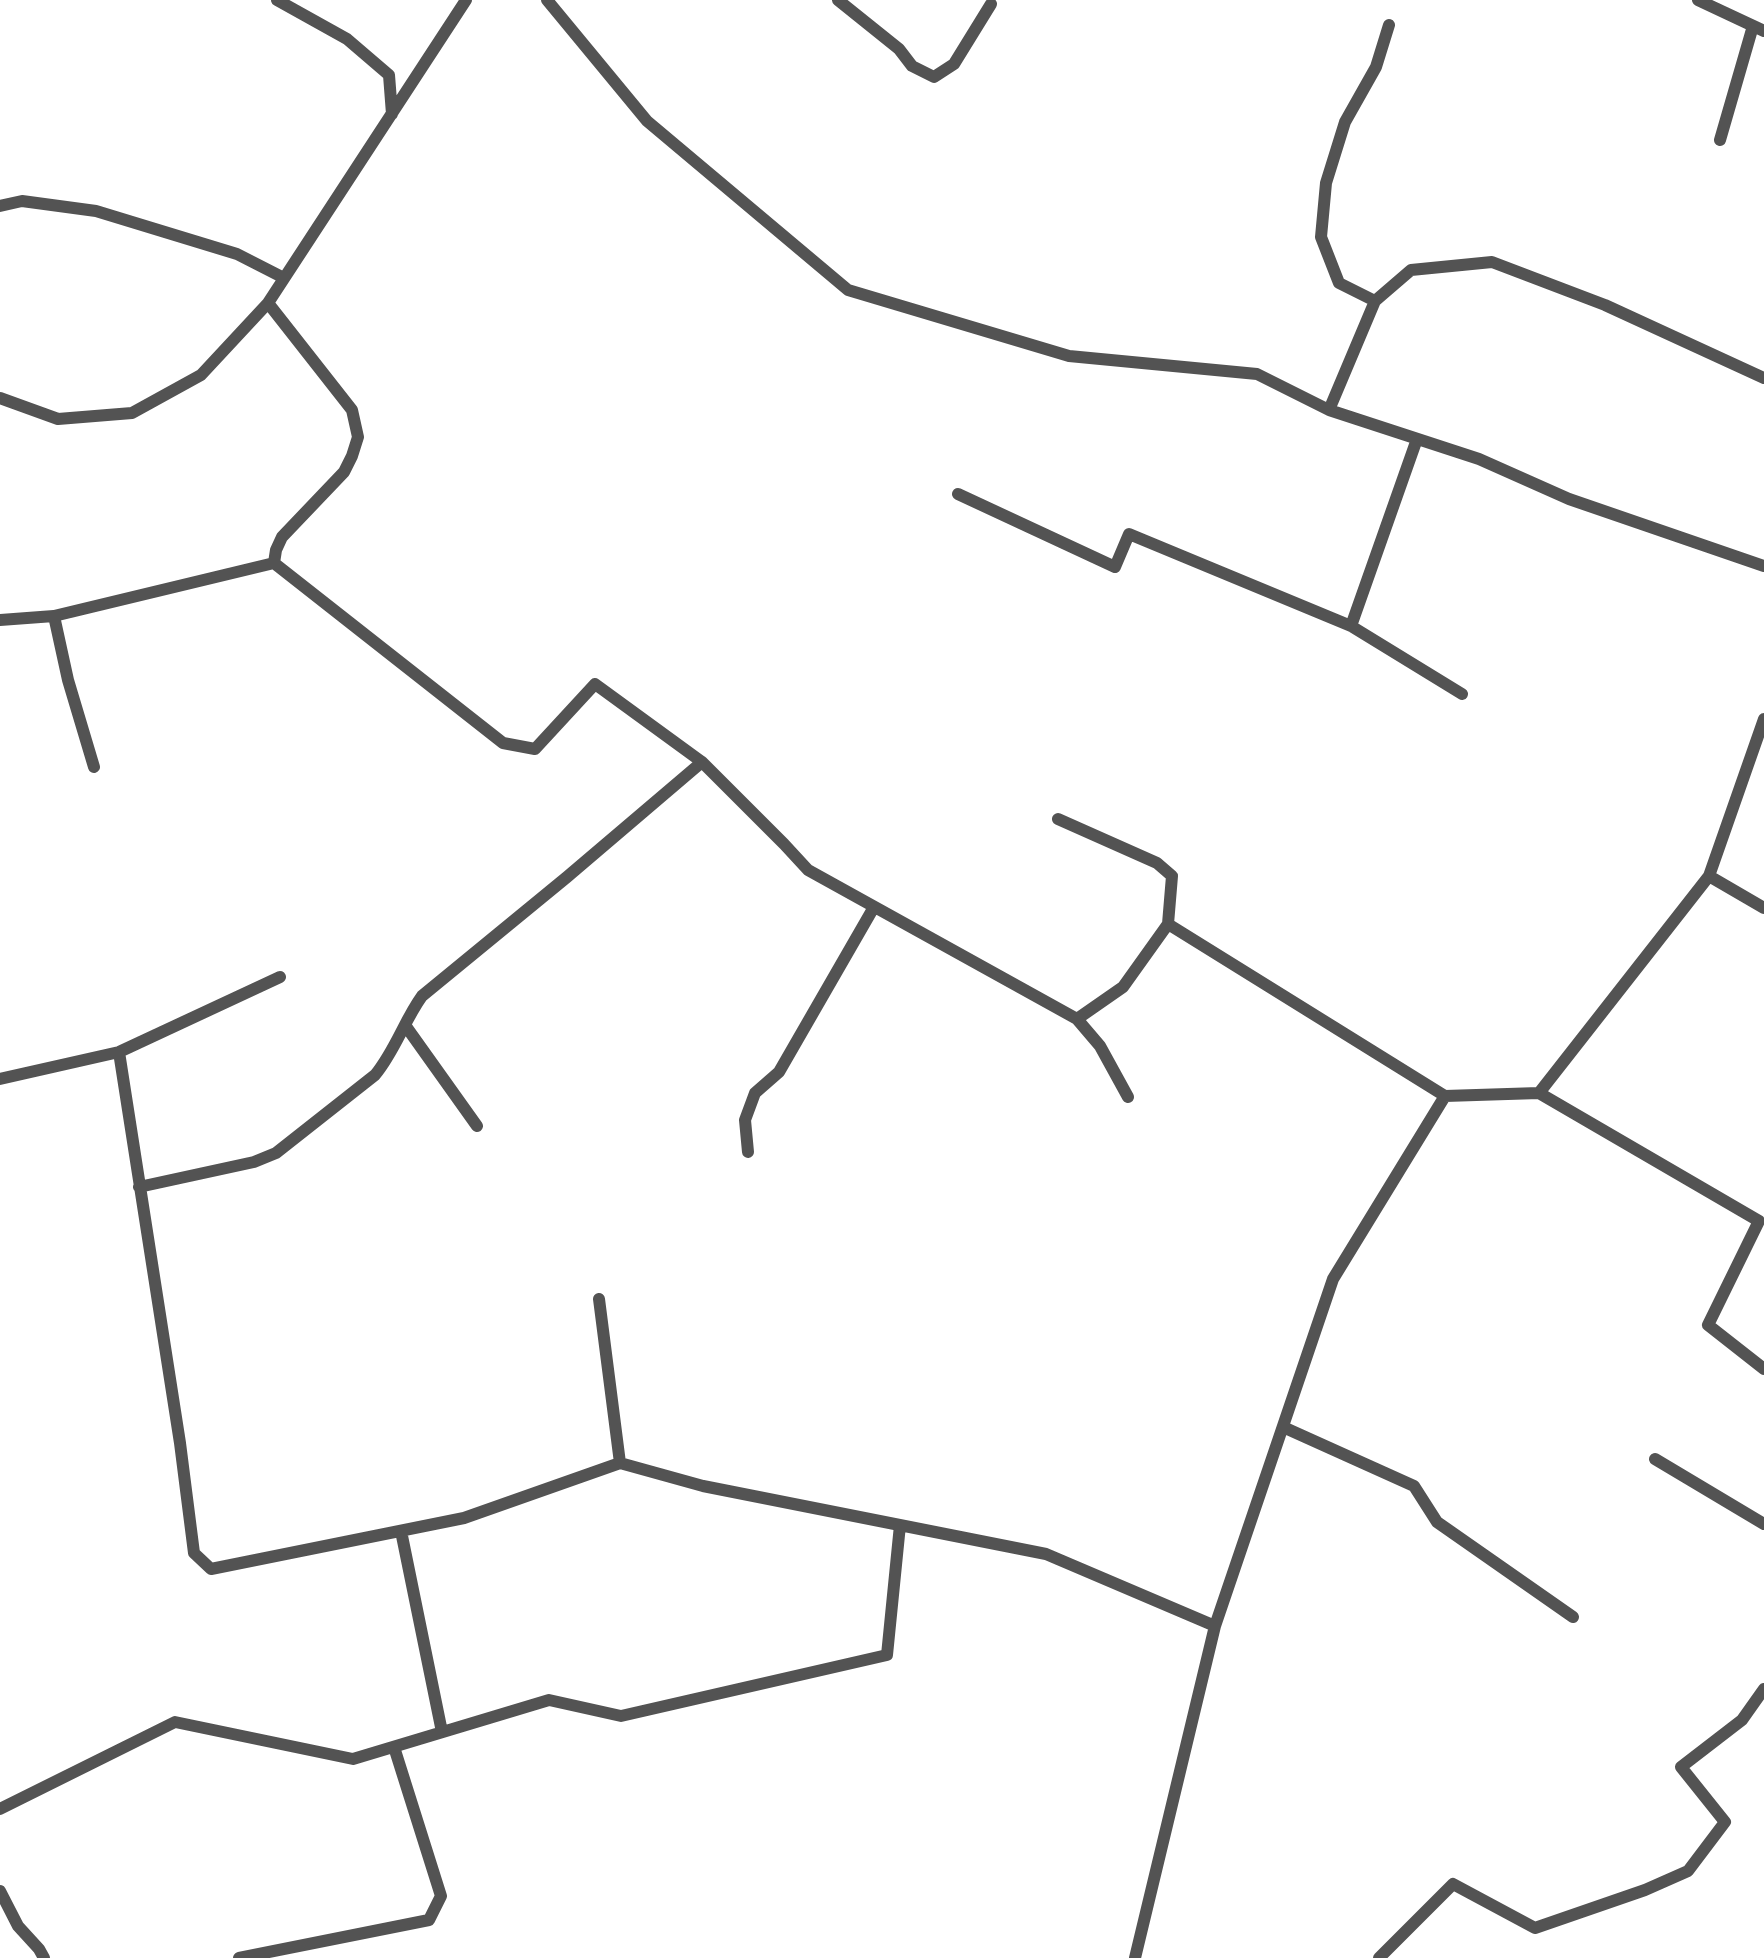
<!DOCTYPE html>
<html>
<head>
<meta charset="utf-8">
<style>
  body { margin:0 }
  canvas { display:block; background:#fff }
</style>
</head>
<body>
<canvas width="1764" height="1958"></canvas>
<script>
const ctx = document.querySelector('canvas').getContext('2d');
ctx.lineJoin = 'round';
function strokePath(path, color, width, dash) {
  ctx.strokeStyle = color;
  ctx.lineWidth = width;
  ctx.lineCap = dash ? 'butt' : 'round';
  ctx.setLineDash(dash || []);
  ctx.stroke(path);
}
strokePath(new Path2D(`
  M277,0l70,39 42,36 3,39
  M547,0l100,121 201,169 221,66 188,18 72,36 150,49 90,40 195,67
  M838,0l61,49 13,17 22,11 20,-13 37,-60
  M1698,0l66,31
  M1720,140l33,-114
  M0,206l22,-5 74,10 141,43 47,24
  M1375,301l-36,-18 -18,-46 5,-54 19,-61 31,-55 13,-42
  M268,303l84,107 6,27 -6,19 -8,16 -62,65 -6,13 -2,13
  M0,398l58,21 74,-6 69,-38 67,-72 198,-303
  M1329,410l46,-109 36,-31 81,-8 113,43 159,73
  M958,494l157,73 14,-33 222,92 111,68
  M54,616l14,64 26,87
  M0,620l54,-4 220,-53 229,180 32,6 60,-65 107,78 82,82 24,26 269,149 46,-32 45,-63 277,172
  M1351,626l66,-187
  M1058,819l99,44 15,13 -4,48
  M1709,876l55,32
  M1077,1019l23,27 28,51
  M405,1025l72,101
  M119,1052l61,391 14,110 17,16 253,-51 156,-55 83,23 343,68 169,72
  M0,1079l119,-27 161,-75
  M1539,1093l220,128 -51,104 56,44
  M748,1152l-3,-32 10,-27 24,-21 95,-165
  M139,1187l115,-25 22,-9 99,-78c20,-24 29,-54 47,-79l145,-119 135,-115
  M599,1299l21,164
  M1283,1427l131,59 23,36 136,95
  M1655,1459l109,65
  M401,1531l41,201
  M0,1809l175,-87 178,37 196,-59 72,16 266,-61 13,-130
  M0,1891l18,35 21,23 5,9
  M239,1958l190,-38 12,-24 -47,-149
  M1135,1958l80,-332 118,-347 112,-183 94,-3 170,-217 55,-157
  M1379,1958l74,-74 82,44 110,-38 43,-19 37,-49 -44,-55 61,-47 22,-31`), '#535353', 12);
</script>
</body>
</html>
